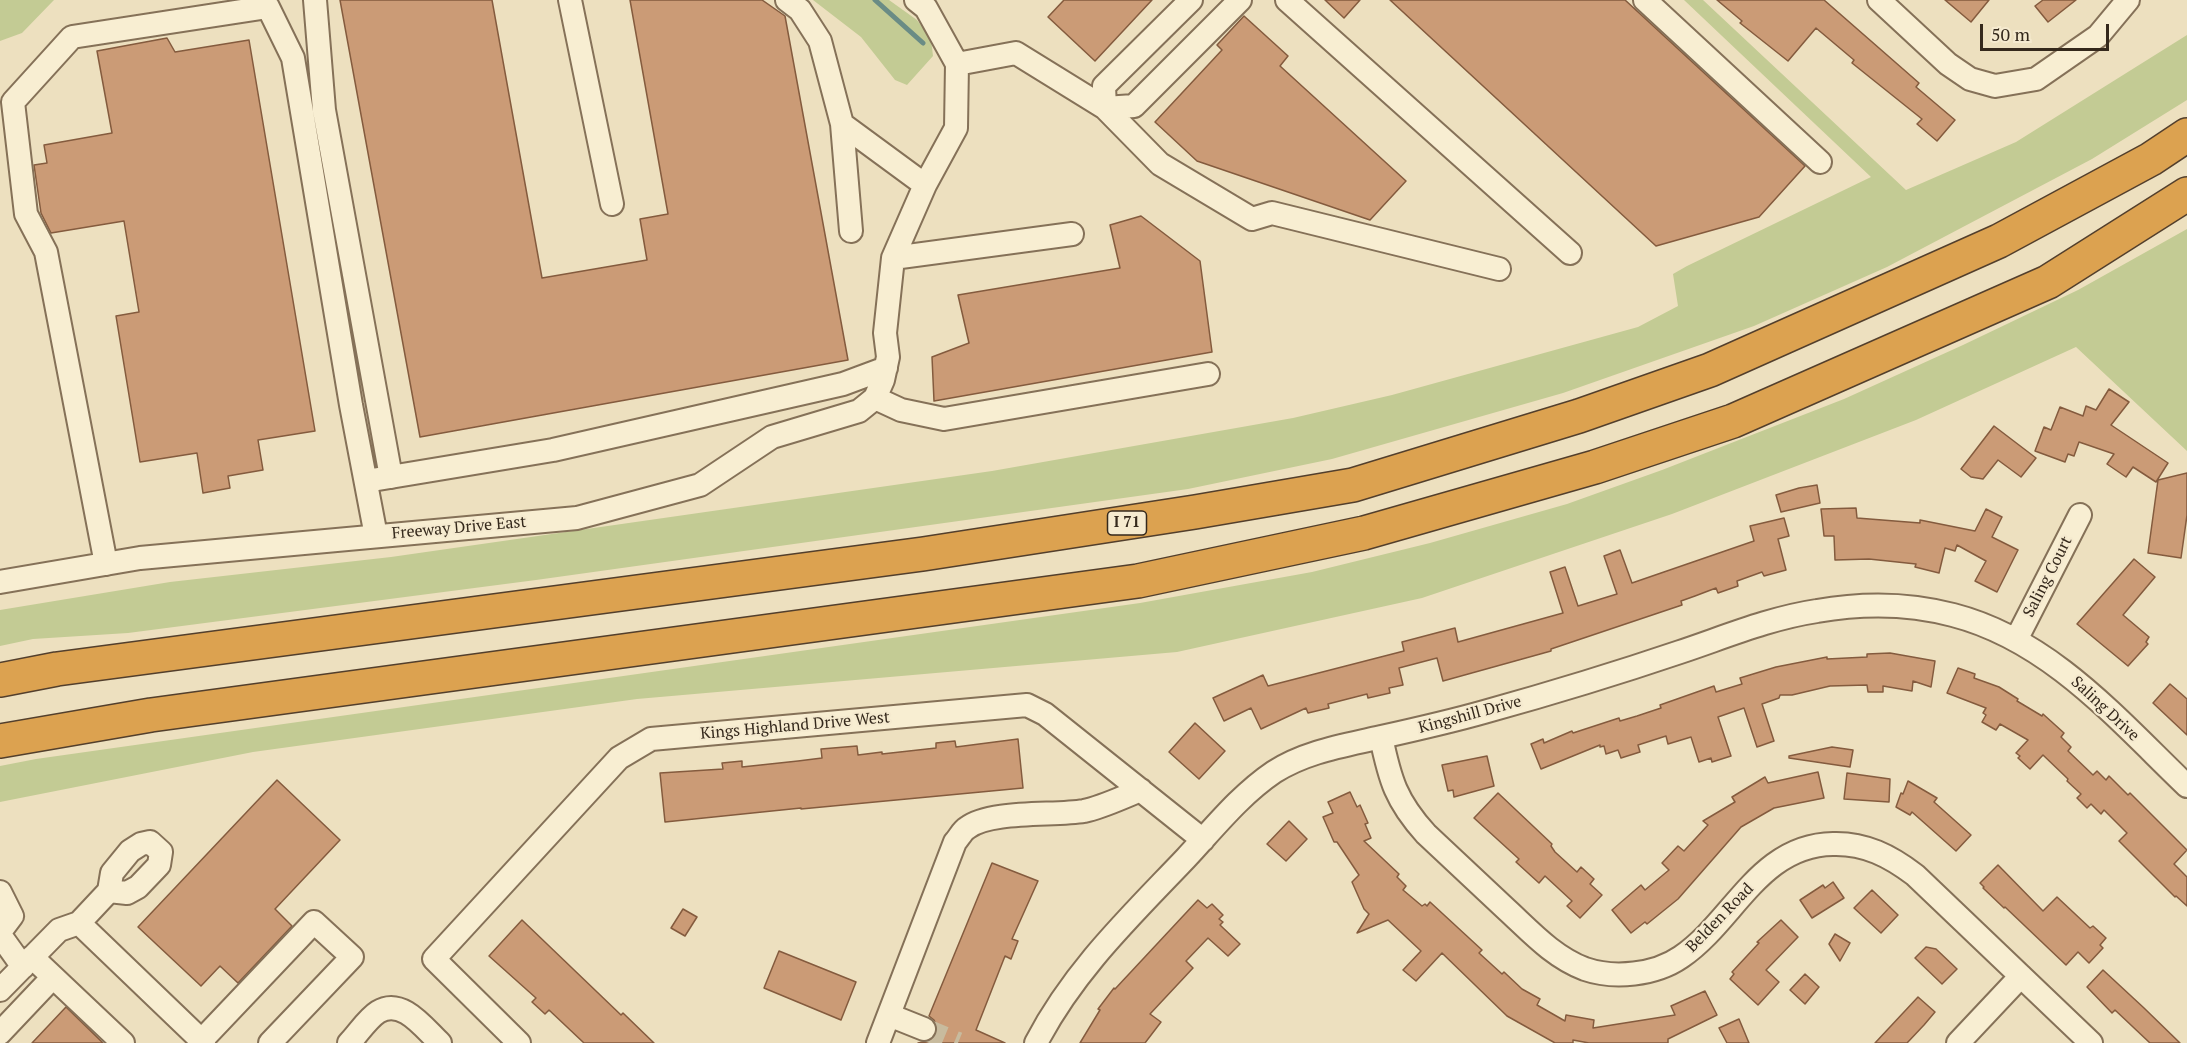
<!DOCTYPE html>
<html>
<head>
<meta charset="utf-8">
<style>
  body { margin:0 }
  #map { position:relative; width:2187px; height:1043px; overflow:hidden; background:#ede0bf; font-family:"PT Serif",serif }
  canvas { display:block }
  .scale { position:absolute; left:1980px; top:24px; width:129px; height:27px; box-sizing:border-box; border:3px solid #35291c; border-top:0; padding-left:8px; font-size:18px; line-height:21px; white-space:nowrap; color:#35291c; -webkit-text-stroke:4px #f5eacf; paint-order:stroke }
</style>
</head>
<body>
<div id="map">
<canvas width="2187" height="1043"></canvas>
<div class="scale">50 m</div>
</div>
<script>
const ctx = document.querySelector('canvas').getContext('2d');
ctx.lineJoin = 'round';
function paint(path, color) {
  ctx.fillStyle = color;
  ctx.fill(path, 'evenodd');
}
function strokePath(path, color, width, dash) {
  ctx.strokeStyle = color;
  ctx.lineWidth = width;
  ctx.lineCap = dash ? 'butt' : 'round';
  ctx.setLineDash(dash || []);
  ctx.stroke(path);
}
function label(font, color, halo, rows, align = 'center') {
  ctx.font = font + ' "PT Serif",serif';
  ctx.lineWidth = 4.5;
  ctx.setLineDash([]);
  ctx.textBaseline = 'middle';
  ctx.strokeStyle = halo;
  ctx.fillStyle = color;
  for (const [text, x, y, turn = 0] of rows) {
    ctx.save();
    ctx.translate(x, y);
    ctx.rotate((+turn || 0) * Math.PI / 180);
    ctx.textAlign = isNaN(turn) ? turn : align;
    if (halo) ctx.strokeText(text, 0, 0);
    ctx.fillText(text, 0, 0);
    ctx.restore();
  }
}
paint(new Path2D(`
  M0,0h54l-32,33 -22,8z
  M813,0h76l28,20 14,19 2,17 -26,29 -12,-5 -34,-43z
  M1684,0h19l203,190 110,-48 171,-107v65l-95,59 -205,108 -133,59 -191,67 -231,66 -144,30 -652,91 -408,53 -95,6 -33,7v-36l170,-28 221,-25 601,-86 301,-53 99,-23 246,-68 40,-21 -5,-32 14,-8 184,-89z
  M2187,229v222l-111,-104 -160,73 -244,94 -250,84 -245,54 -540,47 -384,53 -253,50v-36l36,-7 1104,-156 172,-31 118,-29 137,-39 95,-34 182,-71 119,-54 115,-55z`), '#c3cb94');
strokePath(new Path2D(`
  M875,0l48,43`), '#6a8c85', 5);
const building = new Path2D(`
  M340,0h152l50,278 105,-18 -7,-41 28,-5 -38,-214h132l23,16 63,344 -428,77z
  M1064,0h88l-57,61 -47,-44z
  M1325,0h35l-16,18z
  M1390,0h235l180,166 -46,51 -103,29z
  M1717,0h107l95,83 -3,4 39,33 -18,21 -20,-17 5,-5 -70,-56 2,-3 -38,-32 -28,33 -48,-38 2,-2z
  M1945,0h44l-18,22z
  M2043,0h33l-28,22 -13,-16z
  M1244,16l44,40 -8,10 126,115 -36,39 -173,-59 -42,-39 67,-72 -5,-5z
  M167,38l8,14 74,-12 66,391 -57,9 5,30 -35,6 2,12 -27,5 -6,-40 -57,9 -24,-146 23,-4 -15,-91 -73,12 -10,-20 -7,-48 13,-2 -3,-18 68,-12 -15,-82z
  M1141,216l59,45 12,91 -278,49 -2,-44 37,-14 -11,-48 162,-27 -10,-43z
  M2109,389l20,13 -18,23 57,38 -12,19 -23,-15 -7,10 -19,-13 7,-10 -35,-12 -5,14 -6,-2 -3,8 -30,-11 9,-24 7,3 9,-23 23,9 3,-10 10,4z
  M1994,426l42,32 -15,19 -23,-17 -15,19 -12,-2 -10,-8z
  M2187,473v42l-6,43 -33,-5 10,-73z
  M1817,485l3,18 -39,9 -5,-17 23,-7z
  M1856,508l1,10 63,5v-3l55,11 11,-22 16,8 -10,20 26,13 -21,42 -22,-11 11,-20 -29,-16 -2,6 -10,-3 -6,25 -24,-6 1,-3 -47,-5 -34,1 -1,-24h-10l-3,-27z
  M1784,518l5,18 -11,3 8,31 -22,6 -2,-4 -25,9 1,5 -20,7 -2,-5 -21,8 -14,5 1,4 -131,44v2l-108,30 -6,-23 -38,10 4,17 -14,3 1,5 -22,5 -1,-4 -39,10 1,4 -21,5 -2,-5 -45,21 -10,-21 -27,13 -11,-23 50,-23 5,11 136,-35 -2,-9 53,-14 3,14 105,-29 -13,-41 15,-5 13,39 39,-12 -13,-38 16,-6 12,33 122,-42 -4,-15z
  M2134,559l21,18 -32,38 26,22 -3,5 2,2 -20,22 -51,-42z
  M1890,653l45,8 -4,26 -18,-6 -1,10 -29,-5v6h-15l-1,-7 -37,1 -38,9h-12l-1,3 -17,6 12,37 -17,6 -13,-39 -26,9 13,39 -19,6 -1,-4 -12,4 -8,-25 -23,7 -2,-8 -28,9 2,7 -19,6 -3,-8 -12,4 -2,-8 -4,1v-2l-59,24 -10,-25 12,-5 1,4 28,-12 1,2 46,-15 1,3 17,-5 24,-8 -1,-3 54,-19 2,6 26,-8 -2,-6 36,-11 51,-10v2l40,-2v-3z
  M1958,668l17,6 -1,4 25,9 19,12 -1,2 25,15 1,-2 21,19 -3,4 10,10 -3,4 25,24 4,-4 9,9 3,-4 19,19 2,-2 57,57 -13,14 13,13v29l-11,-10 -1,1 -56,-56 8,-8 -23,-23 -3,4 -10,-10 -4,4 -10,-10 4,-4 -14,-13 1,-2 -25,-24 -13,14 -12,-11 2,-2 -4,-3 12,-13 -28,-16 -4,6 -14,-8 4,-7 -3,-2 3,-5 -39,-15z
  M2170,684l17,15v36l-34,-32z
  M1195,723l30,28 -26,28 -30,-27z
  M1018,739l5,49 -222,21v-1l-136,14 -5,-49 63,-4 -1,-6 20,-2v6l56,-6 24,-3 -1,-9 36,-3 1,9 24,-3v2l54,-6v-5l19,-2 1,6z
  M1832,747l21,3 -3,17 -61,-9v-2z
  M1487,756l7,30 -40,11 -1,-7 -5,1 -6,-26z
  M1818,772l6,26 -50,10 -33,19 -63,72 -31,25 -2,-2 -14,11 -19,-23 29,-25 4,5 24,-20 -7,-7 16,-17 6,5 24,-26 -5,-4 32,-19 -3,-5 33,-20 3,6z
  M1847,773l43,6 -1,23 -45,-3z
  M277,780l63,60 -65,69 17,17 -54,57 -18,-17 -19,20 -63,-59z
  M1908,781l29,17 -3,4 37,33 -15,16 -44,-39 -2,3 -14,-8 5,-14 2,1z
  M1350,792l7,15 3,-2 8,18 -3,1 6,14 -7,3 35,33 -2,3 9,9 -3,4 19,16 3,-2 2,2 3,-4 52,48 -3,3 23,21 2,-2 18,17 18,10 -3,6 28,16 1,-6 28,5 -1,8 82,-13 -4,-9 34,-15 12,24 -49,24v4h-79l-16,-3v3h-18l-48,-27 -65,-63 -26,28 -13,-11 18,-19 -33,-31 -31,13 12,-19 -5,-5 -12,-27 7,-7 -22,-33h-3l-11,-25 10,-4 -5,-11z
  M1498,793l54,51 -1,2 4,6 22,20 4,-5 13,12 -4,5 12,11 -22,23 -13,-12 5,-5 -27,-25 -6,7 -23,-21 3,-3 -45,-41z
  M1289,821l18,18 -21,22 -19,-17z
  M992,863l46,18 -26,58 6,2 -7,18 -6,-3 -29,74 29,13h-87l14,-3 4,-5 1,-8 -3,-7 -5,-4z
  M1998,865l45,46 14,-14 33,31 3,-2 13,12 -6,7 3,3 -14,15 -11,-11 -12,13 -61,-58 -1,1 -21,-20 1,-1 -4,-4z
  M1833,882l11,16 -32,20 -12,-18 23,-15 2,3z
  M1872,890l26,25 -17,18 -27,-25z
  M1198,900l9,8 5,-4 11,11 -4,4 4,3 -3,3 20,19 -12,12 -20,-18 -22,23 7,7 -43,46 11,8 -16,21h-65l20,-33 -2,-1 16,-21 1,1z
  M683,909l14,8 -12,19 -14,-8z
  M522,920l99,95 2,-2 31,30h-70l-35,-33 -4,4 -13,-12 4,-4 -47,-42z
  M1781,920l17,17 -32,33 13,12 -21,23 -28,-26 4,-5 -2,-2 27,-29 -2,-1z
  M1835,934l15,9 -10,18 -11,-17z
  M1926,947l10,2 21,20 -15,15 -27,-26z
  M779,951l77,31 -15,38 -77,-32z
  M2103,970l41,38 36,35h-30l-35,-33 -3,3 -25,-26z
  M1805,974l14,13 -14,17 -15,-14z
  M1918,997l17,15 -11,13 -17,18h-32z
  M66,1007l37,36h-71z
  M1739,1019l10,24h-22l-8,-15z`);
paint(building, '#cb9b76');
strokePath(building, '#845b3e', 1.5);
strokePath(new Path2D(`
  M924,1029l34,14`), '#c8bb9e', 22, [22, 11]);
const minor = new Path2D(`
  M315,0l9,110 67,367
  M570,0l42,204
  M787,0l13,10 20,31 22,83
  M1287,0l283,253
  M1645,0l175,162
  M1879,0l69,64 22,15 25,7 41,-7 62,-43 30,-36
  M957,64l59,-11 89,55 55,56 92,55 20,-6 227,56
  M1105,108l29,-2 106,-106
  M1105,108l-1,-22 87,-86
  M851,231l-9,-107 83,61
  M893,258l179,-24
  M875,398l26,12 43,9 264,-45
  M366,481l187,-31 290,-66 43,-16
  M106,564l-60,-312 -20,-38 -13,-112 59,-65 196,-30 25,51 58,347 25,131
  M0,582l140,-24 437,-40 123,-33 72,-48 87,-26 16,-13 8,-18 5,-23 -3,-24 8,-75 32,-73 31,-57 1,-64 -31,-56 -10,-8
  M2016,640l64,-125
  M1381,737c9,43 15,64 45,97 27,25 53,50 80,75 24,22 47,48 79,60 29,10 70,6 96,-12 53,-36 78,-112 152,-113 32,-1 57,12 82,31l176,168
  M0,892l12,24 -12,16
  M79,923l30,-32 3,-18 18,-22 11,-7 9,-2 11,10 -2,13 -21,22 -11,6 -18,-2
  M0,935l23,32
  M32,957l91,86
  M0,990l59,-60 20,-7 125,120
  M889,1015l35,14
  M0,1033l53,-56
  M201,1041l113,-119 38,35 -82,86
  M349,1043c9,-9 18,-24 29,-31 24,-15 46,16 62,31
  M519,1043l-85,-84 185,-201 32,-19 376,-34 18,9 158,126
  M878,1043l77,-201c4,-4 7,-11 12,-14 23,-18 87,-12 117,-17 19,-4 39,-14 57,-21
  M1036,1043c38,-73 94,-126 150,-185 28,-30 54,-63 88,-86 31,-20 68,-26 103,-34 36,-8 72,-16 107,-26 65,-18 131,-38 196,-60 45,-15 90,-34 137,-41 45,-8 91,-8 136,4 97,25 164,104 234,171
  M1958,1043l63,-67`);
const highway = new Path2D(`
  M0,680l57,-11 866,-115 272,-42 158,-27 226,-69 131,-46 289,-129 152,-82 36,-24
  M0,741l151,-26 987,-134 226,-48 231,-66 138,-46 315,-139 139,-88`);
strokePath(minor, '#857158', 26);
strokePath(highway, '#533f2c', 36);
strokePath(minor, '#f8eed2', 22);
strokePath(highway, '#dca250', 33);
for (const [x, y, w] of [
  [1127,523,39]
]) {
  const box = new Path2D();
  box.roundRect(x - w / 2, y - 12, w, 24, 4.5);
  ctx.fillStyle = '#f5eacf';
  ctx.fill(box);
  strokePath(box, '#35291c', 1.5);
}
label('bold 15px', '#35291c', null, [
  ["I 71",1127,523]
]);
label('16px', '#35291c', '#f5eacf', [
  ["Freeway Drive East",459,528,-5],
  ["Saling Court",2048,577,-63],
  ["Saling Drive",2105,709,43],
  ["Kingshill Drive",1470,715,-15],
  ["Kings Highland Drive West",795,726,-5],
  ["Belden Road",1720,918,-46]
]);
</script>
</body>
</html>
